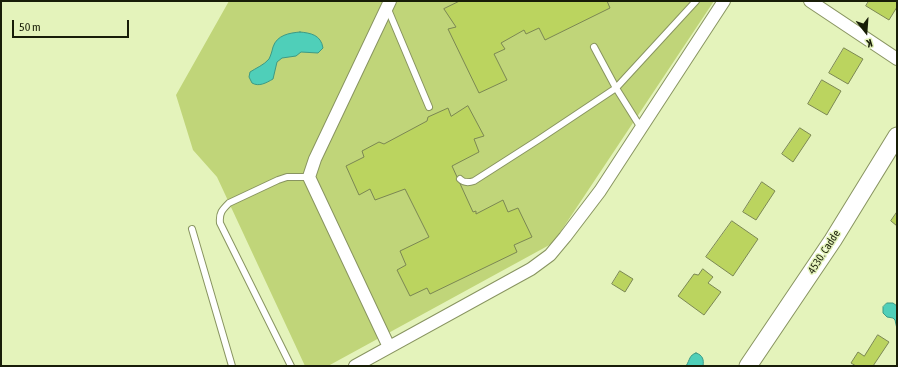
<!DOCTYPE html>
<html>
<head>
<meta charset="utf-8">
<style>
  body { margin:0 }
  #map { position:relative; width:898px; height:367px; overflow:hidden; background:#e4f3bb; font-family:"Asap Condensed",sans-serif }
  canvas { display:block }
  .frame { position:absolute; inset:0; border:2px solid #181d08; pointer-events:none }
  .north { position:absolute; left:846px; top:12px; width:40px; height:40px; -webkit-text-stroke:3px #e4f3bb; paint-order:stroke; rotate:163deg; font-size:11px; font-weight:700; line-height:16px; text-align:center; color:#181d08 }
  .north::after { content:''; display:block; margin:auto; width:14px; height:18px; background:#181d08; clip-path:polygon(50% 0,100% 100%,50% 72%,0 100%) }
  .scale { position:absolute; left:12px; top:20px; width:117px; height:18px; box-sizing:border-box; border:2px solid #181d08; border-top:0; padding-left:5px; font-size:12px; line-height:14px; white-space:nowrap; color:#181d08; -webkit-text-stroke:3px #e4f3bb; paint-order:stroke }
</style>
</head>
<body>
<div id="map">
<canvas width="898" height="367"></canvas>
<div class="frame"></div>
<div class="north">K</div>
<div class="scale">50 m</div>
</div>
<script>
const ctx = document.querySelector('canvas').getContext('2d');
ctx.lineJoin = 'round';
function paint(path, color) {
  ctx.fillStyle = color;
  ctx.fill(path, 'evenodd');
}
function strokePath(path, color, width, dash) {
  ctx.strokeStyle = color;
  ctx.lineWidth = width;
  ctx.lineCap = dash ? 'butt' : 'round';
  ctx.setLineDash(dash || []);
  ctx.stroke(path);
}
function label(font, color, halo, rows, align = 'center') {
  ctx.font = font + ' "Asap Condensed",sans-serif';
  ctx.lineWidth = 3;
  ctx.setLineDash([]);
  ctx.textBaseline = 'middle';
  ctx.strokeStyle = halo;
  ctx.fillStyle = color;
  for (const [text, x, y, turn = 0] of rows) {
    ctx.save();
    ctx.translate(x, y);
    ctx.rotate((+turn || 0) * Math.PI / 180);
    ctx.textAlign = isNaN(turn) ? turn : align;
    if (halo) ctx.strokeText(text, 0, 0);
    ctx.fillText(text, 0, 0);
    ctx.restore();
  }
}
paint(new Path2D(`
  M229,1h485l-161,242 -225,123h-23l-88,-189 -24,-27 -17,-55z`), '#c0d579');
const water = new Path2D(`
  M300,32c11,1 21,3 23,16l-5,5 -17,-1 -5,4 -14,2 -5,4 -4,17c-7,4 -14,8 -21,4l-3,-6 1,-5c6,-4 14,-7 19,-13 2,-4 3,-8 4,-12 4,-12 16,-14 27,-15z
  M887,303h6l4,3v23l-2,-9 -2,-2 -6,-1 -4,-4v-6z
  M696,353c7,2 8,7 7,13h-17c4,-6 3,-11 10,-13z`);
paint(water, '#4fcfb9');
strokePath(water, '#3e9a84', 1);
const building = new Path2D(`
  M460,1h147l3,7 -65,32 -6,-12 -13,6 -2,-4 -23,13 4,6 -11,5 13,26 -28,13 -31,-64 8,-2 -12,-18z
  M869,1h28v6l-8,13 -23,-14z
  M844,48l19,11 -15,25 -19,-11z
  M822,80l19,11 -14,24 -19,-11z
  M468,106l16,30 -10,3 5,13 -27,14 21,46 3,-1v3l27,-14 5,12 10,-4 14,29 -18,8 3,7 -87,42 -3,-6 -17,8 -13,-26 9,-5 -6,-14 29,-14 -24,-48 -30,11 -5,-11 -11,6 -13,-29 18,-9 -2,-6 17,-9 5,2 43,-23 1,-4 20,-9 3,8z
  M800,128l11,7 -18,27 -11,-8z
  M762,182l13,9 -19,29 -13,-8z
  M897,212v14l-6,-5z
  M732,221l26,18 -25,37 -27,-19z
  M703,269l10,8 -5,6 13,9 -17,23 -26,-19 16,-22 4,1z
  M620,271l13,8 -8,13 -13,-8z
  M878,335l11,7 -16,24h-17l-5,-3 7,-11 6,4z`);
paint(building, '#bbd45f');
strokePath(building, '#7b8753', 1);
const lane = new Path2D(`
  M387,7l42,100
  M594,47l22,41 25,40
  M460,179c4,4 8,4 14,2l64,-41 78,-52 80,-87
  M192,229l40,137
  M291,366l-71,-143c-1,-10 2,-13 9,-20l49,-23 9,-3h22`);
const street = new Path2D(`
  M810,1l87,58
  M389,347l-80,-170 6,-18 75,-158
  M355,366l176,-97 19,-14 15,-18 35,-46 124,-190`);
const secondary = new Path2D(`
  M748,366l85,-126 64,-104`);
strokePath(lane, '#889460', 8);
strokePath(street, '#889460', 14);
strokePath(secondary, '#889460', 19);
strokePath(lane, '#fff', 6);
strokePath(street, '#fff', 12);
strokePath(secondary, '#fff', 17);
label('11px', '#181d08', '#e4f3bb', [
  ["4530. Cadde",824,252,-57]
]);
</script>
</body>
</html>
